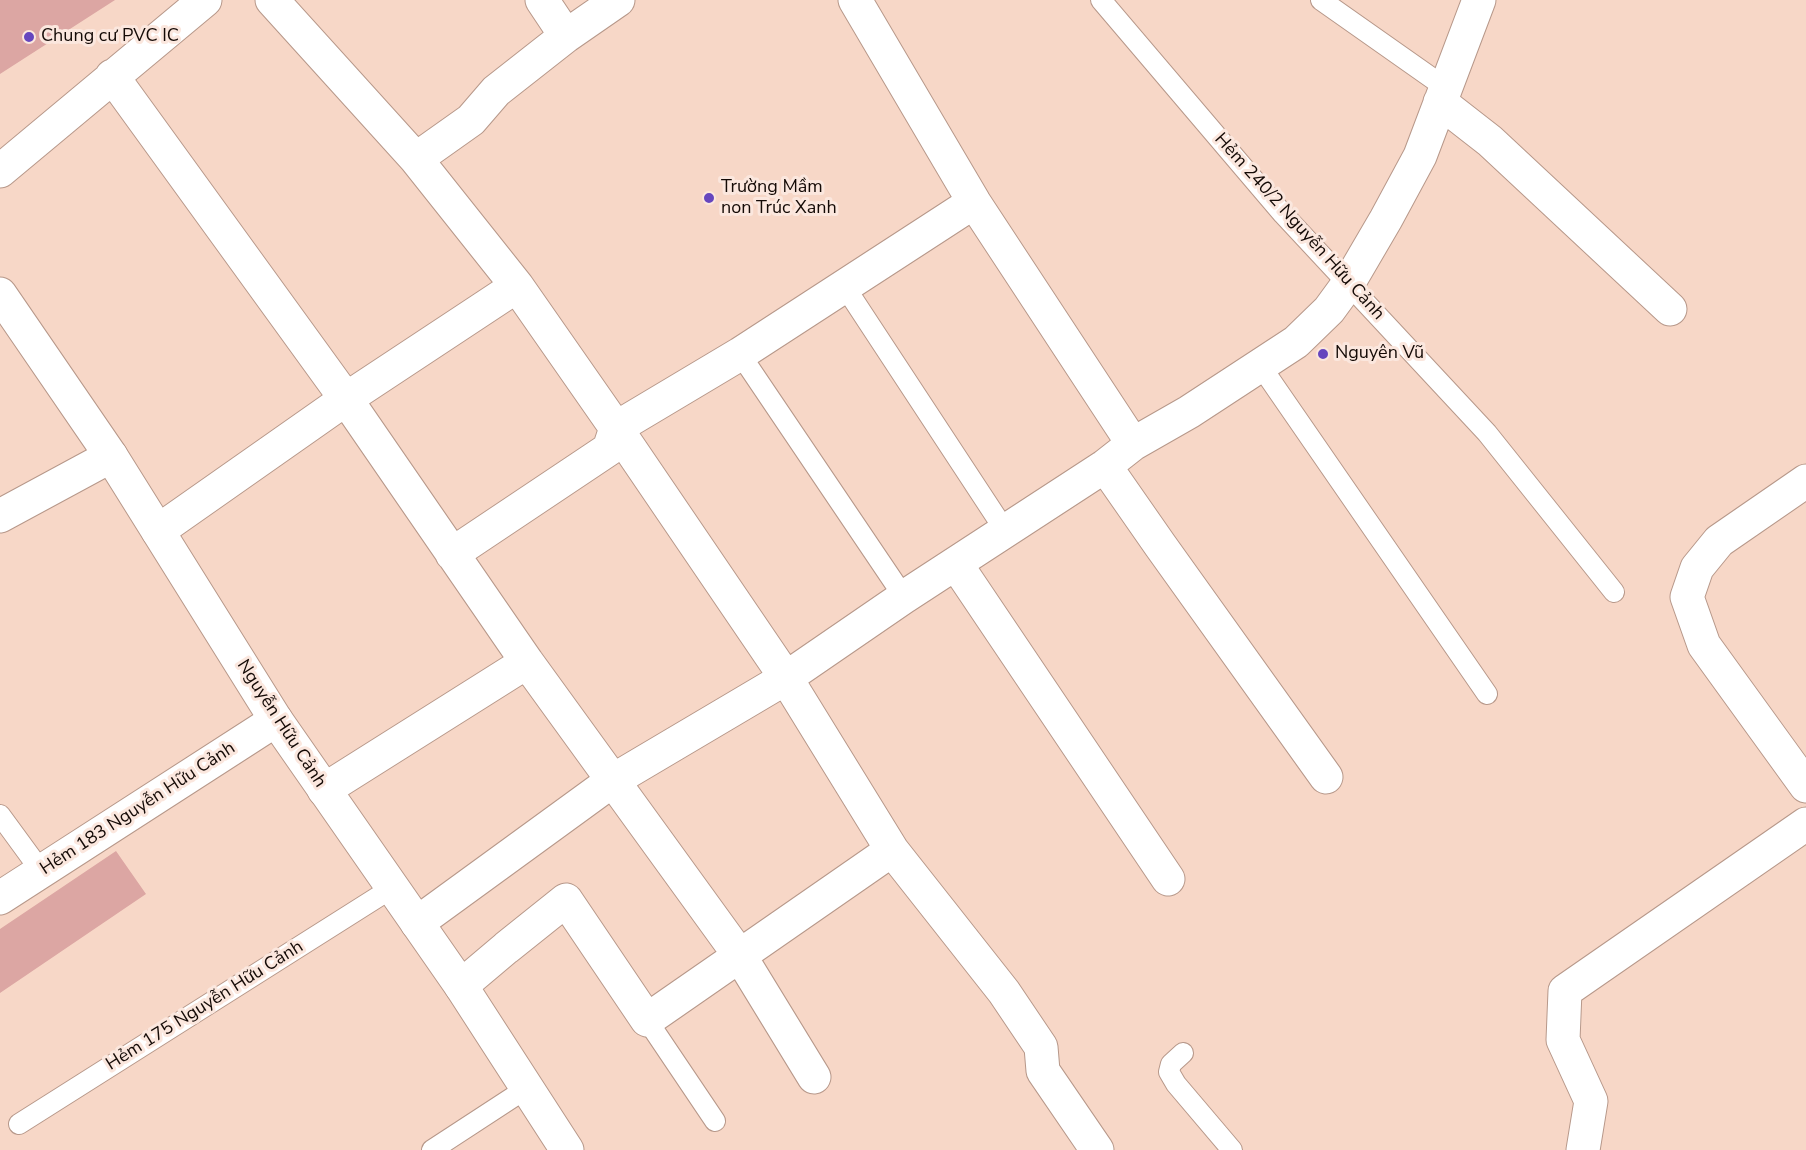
<!DOCTYPE html>
<html>
<head>
<meta charset="utf-8">
<style>
  body { margin:0 }
  canvas { display:block; background:#f7d7c7 }
</style>
</head>
<body>
<canvas width="1806" height="1150"></canvas>
<script>
const ctx = document.querySelector('canvas').getContext('2d');
ctx.lineJoin = 'round';
function paint(path, color) {
  ctx.fillStyle = color;
  ctx.fill(path, 'evenodd');
}
function strokePath(path, color, width, dash) {
  ctx.strokeStyle = color;
  ctx.lineWidth = width;
  ctx.lineCap = dash ? 'butt' : 'round';
  ctx.setLineDash(dash || []);
  ctx.stroke(path);
}
function label(font, color, halo, rows, align = 'center') {
  ctx.font = font + ' "Nunito Sans",sans-serif';
  ctx.lineWidth = 6;
  ctx.setLineDash([]);
  ctx.textBaseline = 'middle';
  ctx.strokeStyle = halo;
  ctx.fillStyle = color;
  for (const [text, x, y, turn = 0] of rows) {
    ctx.save();
    ctx.translate(x, y);
    ctx.rotate((+turn || 0) * Math.PI / 180);
    ctx.textAlign = isNaN(turn) ? turn : align;
    if (halo) ctx.strokeText(text, 0, 0);
    ctx.fillText(text, 0, 0);
    ctx.restore();
  }
}
paint(new Path2D(`
  M0,0h115l-115,74z
  M116,851l30,43 -146,99v-64z`), '#dca6a3');
const service = new Path2D(`
  M1101,0l182,214 204,219 127,159
  M1321,0l125,88
  M845,287l161,245
  M740,354l164,243
  M1260,365l227,329
  M0,815l41,56
  M647,1020l68,101
  M1183,1053l-12,11 -2,8 7,12 56,66
  M19,1124l373,-236
  M432,1150l95,-62`);
const minor = new Path2D(`
  M272,0l144,159 101,127 99,142 170,250 106,172 112,142 37,55 2,24 54,79
  M542,0l24,36
  M855,0l119,202 159,242
  M112,76l234,323 181,263 213,294 74,121
  M1440,102l50,39 180,168
  M416,159l55,-39 25,-29 70,-55 52,-36
  M0,171l205,-171
  M1105,466l55,79 166,232
  M1806,481l-87,60 -22,27 -10,29 17,48 102,141
  M0,516l111,-60
  M158,531l188,-132 171,-113
  M452,554l157,-105 7,-21 124,-74 234,-152
  M956,564l212,315
  M324,790l203,-128
  M0,898l276,-178
  M417,923l195,-142 174,-103 118,-81 201,-131 28,-22 56,-32 107,-70 33,-32 19,-26 38,-65 34,-63 59,-156
  M461,986l45,-38 60,-48 81,120 245,-170
  M1583,1150l8,-49 -28,-61 2,-49 241,-167`);
const tertiary = new Path2D(`
  M0,294l111,162 165,264 185,266 106,164`);
strokePath(service, '#b7988a', 22);
strokePath(minor, '#b7988a', 35);
strokePath(tertiary, '#b7988a', 35);
strokePath(service, '#fff', 20);
strokePath(minor, '#fff', 33);
strokePath(tertiary, '#fff', 33);
for (const [x, y, r, color] of [
  [29,37,6,"#6646be"],
  [709,198,6,"#6646be"],
  [1323,354,6,"#6646be"]
]) {
  const dot = new Path2D();
  dot.arc(x, y, r, 0, 2 * Math.PI);
  ctx.fillStyle = color;
  ctx.fill(dot);
  strokePath(dot, '#fbe7de', 2);
}
label('18px', '#140a06', '#fbe7de', [
  ["Chung cư PVC IC",41,37],
  ["Trường Mầm",721,188],
  ["non Trúc Xanh",721,209],
  ["Nguyên Vũ",1335,354]
], 'left');
label('18px', '#140a06', '#fbe7de', [
  ["Hẻm 240/2 Nguyễn Hữu Cảnh",1299,227,48],
  ["Nguyễn Hữu Cảnh",281,724,57],
  ["Hẻm 183 Nguyễn Hữu Cảnh",138,809,-33],
  ["Hẻm 175 Nguyễn Hữu Cảnh",205,1006,-32]
]);
</script>
</body>
</html>
